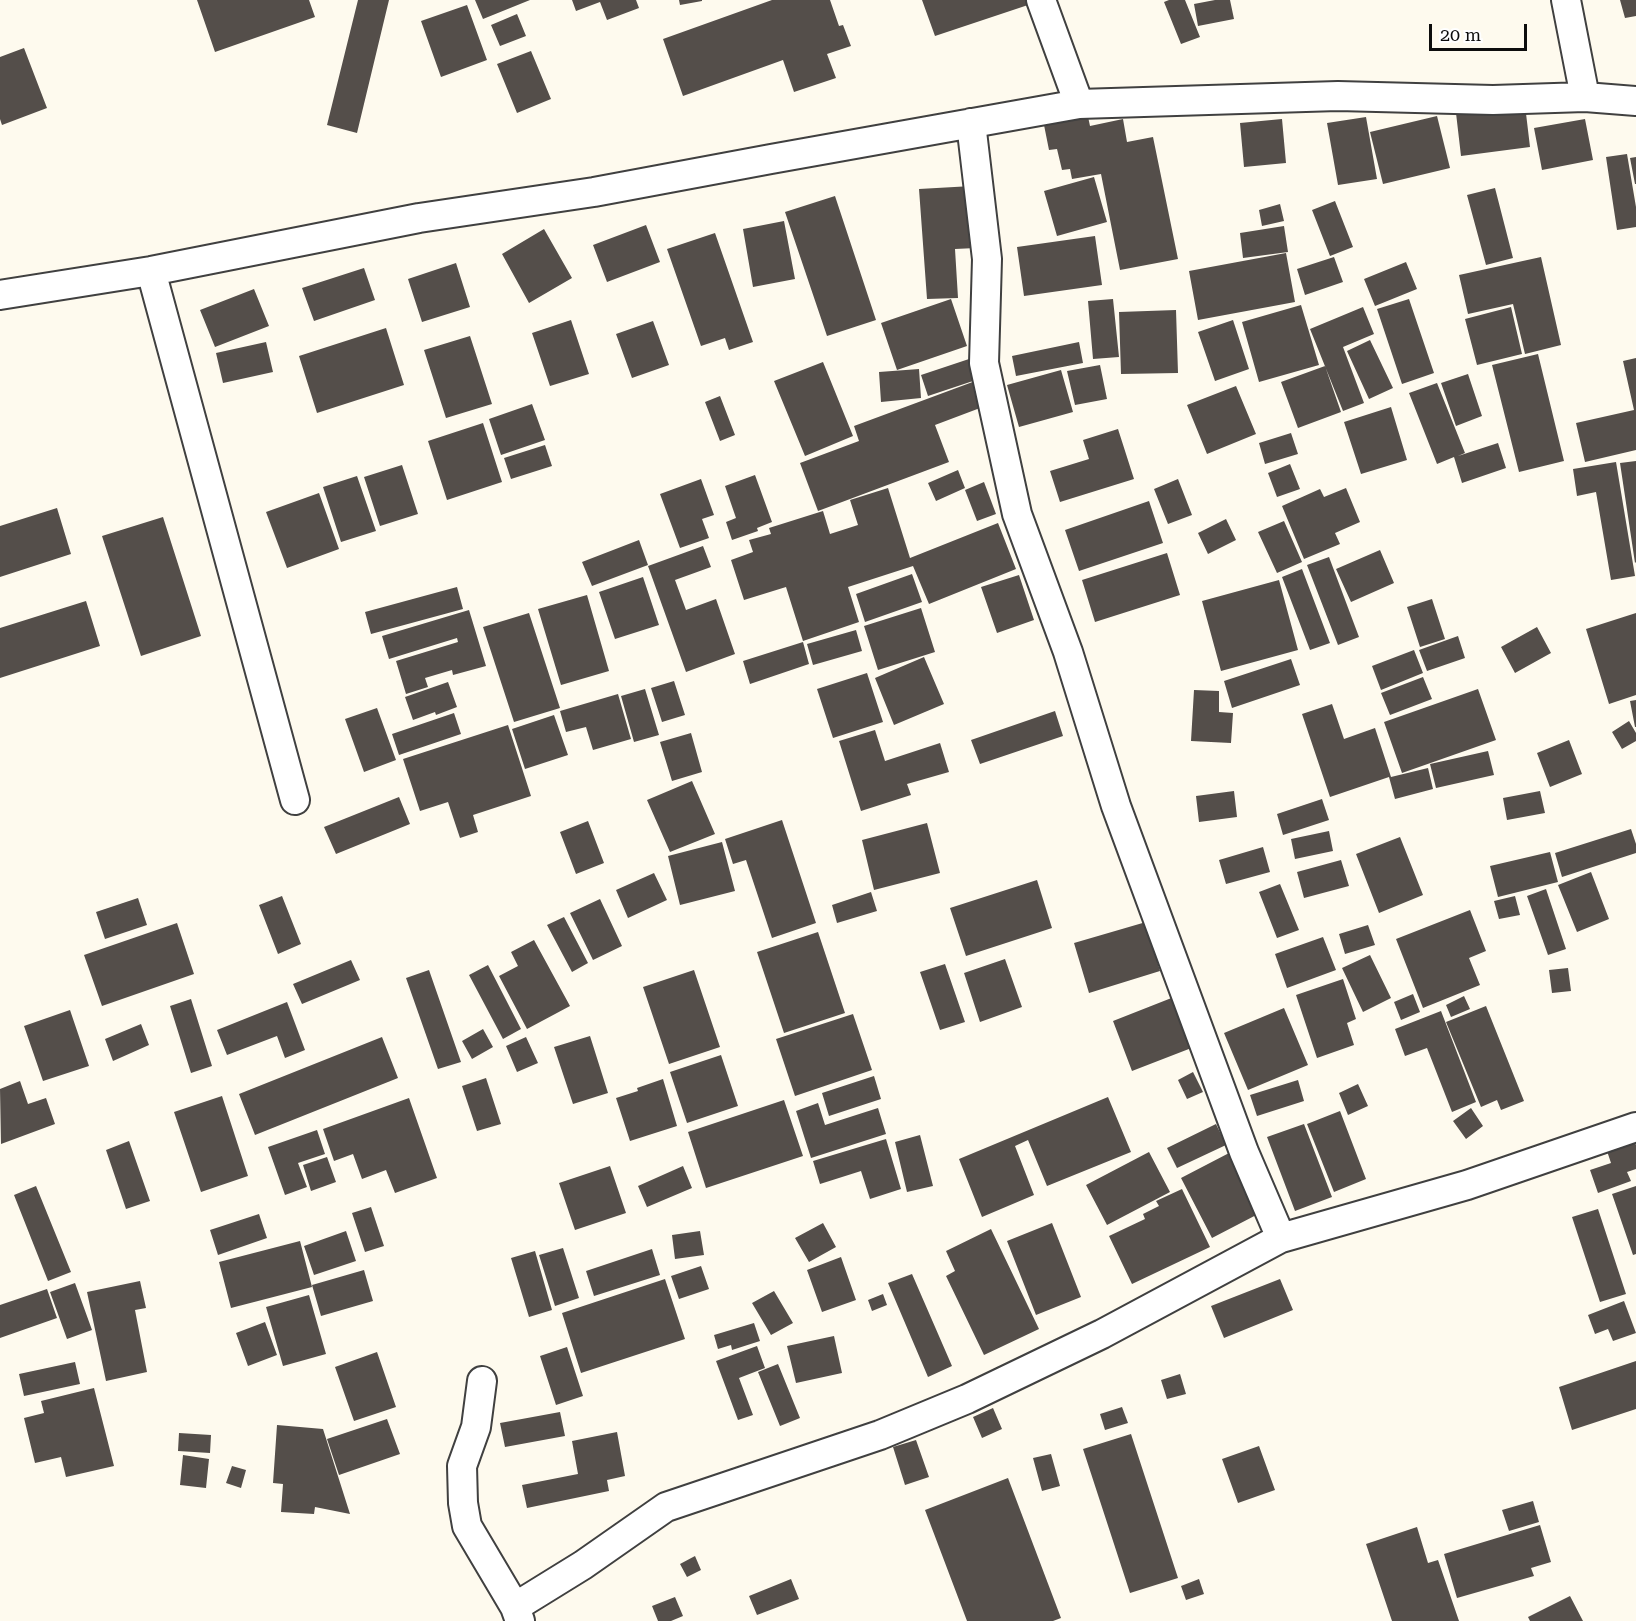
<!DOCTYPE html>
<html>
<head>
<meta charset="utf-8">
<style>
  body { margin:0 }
  #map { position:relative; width:1636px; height:1621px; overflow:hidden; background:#fefaee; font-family:"Roboto Serif",serif }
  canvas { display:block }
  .scale { position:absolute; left:1429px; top:24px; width:98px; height:27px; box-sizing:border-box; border:3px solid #0d0d0d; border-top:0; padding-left:8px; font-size:18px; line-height:21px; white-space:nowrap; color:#0d0d0d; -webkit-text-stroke:4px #fff; paint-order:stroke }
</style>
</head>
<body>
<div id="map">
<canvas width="1636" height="1621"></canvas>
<div class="scale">20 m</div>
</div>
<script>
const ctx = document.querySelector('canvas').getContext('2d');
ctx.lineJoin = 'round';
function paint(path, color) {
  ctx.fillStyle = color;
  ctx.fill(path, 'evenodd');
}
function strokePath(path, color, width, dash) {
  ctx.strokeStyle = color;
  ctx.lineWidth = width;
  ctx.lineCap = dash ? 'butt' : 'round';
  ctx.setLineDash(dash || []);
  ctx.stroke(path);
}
paint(new Path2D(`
  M197,0h112l6,17 -100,35z
  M358,0h31l-32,133 -30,-8z
  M475,0h55l-47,19z
  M572,0h64l3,8 -32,12 -7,-18 -24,9z
  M679,0h23v1l-22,4z
  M772,0h58l9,26 4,-1 8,21 -24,8 9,24 -42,14 -11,-32 -100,36 -20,-57z
  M922,0h105l1,5 -93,31z
  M1169,0h16l15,37 -19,7 -17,-42z
  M1215,0h15l4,19 -36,7 -4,-22z
  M1620,0h16v16l-11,2z
  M467,5l20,55 -46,17 -20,-56z
  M517,14l9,22 -26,10 -9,-21z
  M24,48l23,60 -45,17 -2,-6v-62z
  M531,51l20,48 -34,14 -20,-49z
  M1525,105l5,42 -69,9 -5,-43z
  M1087,112l3,14 33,-7 4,23 26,-5 25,122 -58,11 -19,-96 -29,5 -2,-10 -8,1 -5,-21 -8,1 -6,-30z
  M1437,116l13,52 -67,16 -13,-52z
  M1366,117l11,62 -39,6 -11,-62z
  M1282,119l4,44 -42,4 -4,-44z
  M1585,119l8,41 -51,10 -8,-42z
  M1627,154l9,53v20l-19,3 -11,-73z
  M1636,157v27h-1l-5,-26z
  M1094,177l13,45 -50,14 -13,-45z
  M972,186l4,62 -21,1 3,49 -31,1 -8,-110z
  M1495,188l18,70 -27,7 -19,-70z
  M835,196l41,124 -49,16 -42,-124z
  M1335,201l18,46 -23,9 -18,-46z
  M1280,204l4,17 -22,5 -3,-16z
  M784,221l11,58 -42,8 -10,-58z
  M646,225l14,37 -53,20 -14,-37z
  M1284,226l4,26 -45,6 -3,-25z
  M544,229l28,49 -43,25 -27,-49z
  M715,233l38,109 -24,8 -4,-12 -24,8 -34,-97z
  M1095,236l7,49 -78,11 -7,-49z
  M1286,253l9,49 -97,18 -9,-49z
  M1334,257l9,25 -38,13 -8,-26z
  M1541,257l20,88 -36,9 -12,-50 -45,10 -9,-39z
  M1406,262l11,27 -42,17 -11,-27z
  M456,263l14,44 -48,15 -14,-43z
  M364,268l11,32 -61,21 -12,-33z
  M254,289l15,37 -54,21 -15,-37z
  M951,299l16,47 -70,24 -16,-47z
  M1113,299l6,58 -26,2 -5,-58z
  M1409,299l25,74 -32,11 -25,-75z
  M1301,305l18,60 -60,17 -17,-60z
  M1363,307l11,27 -31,13 21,56 -21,8 -33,-82z
  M1511,307l11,47 -45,11 -12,-46z
  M1176,310l2,63 -57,1 -2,-62z
  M571,320l18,54 -39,12 -18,-53z
  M1233,320l16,49 -34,12 -17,-49z
  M653,321l16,44 -37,13 -16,-44z
  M386,328l18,57 -87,28 -18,-57z
  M470,336l22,68 -46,14 -22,-68z
  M1370,340l23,48 -24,11 -22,-48z
  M266,342l7,30 -50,11 -7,-30z
  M1079,342l4,21 -67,13 -4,-20z
  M1538,354l26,107 -45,11 -27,-107z
  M975,357l7,21 -54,18 -7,-21z
  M1636,358v92l-51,12 -9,-39 58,-13 -11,-49z
  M823,362l30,74 -48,20 -31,-75z
  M1100,365l7,34 -32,6 -8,-34z
  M1325,366l16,46 -43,16 -17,-46z
  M919,369l2,29 -40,4 -2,-30z
  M1061,370l12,42 -54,15 -12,-42z
  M1468,374l14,42 -26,10 -15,-43z
  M978,380l10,25 -53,20 14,37 -131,49 -18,-48 59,-22 -5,-15z
  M1437,383l28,70 -7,3 40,-13 8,25 -44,15 -8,-26 -17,7 -28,-71z
  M1236,386l20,48 -49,20 -20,-49z
  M720,396l15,39 -15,6 -15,-39z
  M532,404l13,36 -44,15 -12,-36z
  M1391,407l16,53 -46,14 -17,-52z
  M483,423l19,59 -55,18 -19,-59z
  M1118,429l16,50 -74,23 -10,-31 39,-12 -6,-19z
  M1291,433l7,21 -33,10 -6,-21z
  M545,445l7,21 -41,13 -7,-21z
  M1636,461v101l-1,1 -15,-100z
  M1616,462l19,114 -24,4 -15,-88 -19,4 -4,-27z
  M1290,464l10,25 -23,8 -9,-24z
  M402,465l16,49 -38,12 -16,-49z
  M958,470l7,18 -29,13 -8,-18z
  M755,475l17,47 -15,6 1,3 -26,9 -6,-18 10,-4 -11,-32z
  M357,476l19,55 -35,11 -18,-55z
  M701,479l13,36 -12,4 7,19 -29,10 -20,-54z
  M1178,479l14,36 -24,9 -14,-35z
  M984,482l12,32 -19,7 -12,-31z
  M888,488l22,70 88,-35 18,46 -87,35 -16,-38 -65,21 11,35 -56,19 -17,-54 -42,13 -13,-40 22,-8 -4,-12 22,-6 -2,-6 54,-17 7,23 28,-9 -8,-25z
  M1346,488l14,34 -25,11 5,11 -36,15 -22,-53 38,-17 4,8z
  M319,493l20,56 -52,19 -21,-56z
  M1149,501l14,42 -84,28 -14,-41z
  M57,508l14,46 -71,23v-51z
  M163,517l38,119 -60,20 -39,-120z
  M1226,519l10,21 -28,14 -10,-21z
  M1284,521l18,41 -25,11 -19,-41z
  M639,540l9,25 -56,21 -10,-24z
  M703,546l8,21 -36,13 11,30 30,-11 19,55 -49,18 -38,-106z
  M1380,550l14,33 -43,19 -15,-33z
  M1167,553l13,42 -85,27 -13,-42z
  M1329,557l30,80 -21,8 -31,-80z
  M1302,569l28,74 -20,7 -28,-73z
  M912,574l10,28 -57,20 -9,-28z
  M1019,575l15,45 -37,13 -16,-46z
  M643,577l16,48 -44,14 -16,-47z
  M1279,580l19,70 -77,21 -19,-70z
  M457,587l6,22 -92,25 -6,-22z
  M587,595l22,76 -48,14 -23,-76z
  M1432,599l13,40 -25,8 -13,-40z
  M86,601l14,45 -100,32v-50z
  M921,608l14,44 -57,18 -14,-44z
  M469,610l17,56 -33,9 -1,-5 -27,8 3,9 -22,7 -10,-33 62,-19 -1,-4 -68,21 -7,-23z
  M529,613l31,95 -46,14 -31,-95z
  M1636,613v82l-27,9 -23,-75z
  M1537,627l14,26 -36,20 -14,-26z
  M856,630l6,21 -49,14 -6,-21z
  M1458,636l7,22 -38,13 -8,-21z
  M803,642l6,22 -59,20 -7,-23z
  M1414,650l9,23 -42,17 -9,-24z
  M924,657l20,47 -50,21 -19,-47z
  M1291,659l9,26 -68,23 -8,-27z
  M867,673l16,49 -50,16 -16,-49z
  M1423,677l9,22 -42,16 -9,-22z
  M674,681l11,34 -23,7 -11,-34z
  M448,682l9,25 -21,8 -1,-3 -22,8 -8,-23z
  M645,689l14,46 -25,7 -13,-46z
  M1478,689l18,51 -94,33 -18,-51z
  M1194,690l25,1v21l14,1 -2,30 -40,-2z
  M618,694l13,45 -38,11 -7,-23 -20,5 -6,-21z
  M1636,700v27h-1l-5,-26z
  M1332,704l12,35 31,-11 16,49 37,-9 5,21 -38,10 -6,-22 -59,20 -28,-83z
  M377,708l19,52 -32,12 -19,-53z
  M1055,711l8,25 -83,28 -9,-24z
  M454,713l7,21 -62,21 -7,-21z
  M554,715l14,40 -43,14 -13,-40z
  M1629,721l7,12v8l-14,8 -10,-17z
  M508,725l23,71 -58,19 5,17 -18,6 -12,-36 -28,9 -17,-52z
  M875,730l10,31 55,-18 9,29 -42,12 4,11 -50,16 -22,-70z
  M691,733l11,39 -30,9 -12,-39z
  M1569,740l13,34 -32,13 -13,-34z
  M1488,751l6,24 -58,13 -6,-24z
  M692,781l23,53 -45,18 -23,-52z
  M1234,791l3,26 -38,5 -3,-26z
  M1540,791l5,22 -38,7 -4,-22z
  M399,797l11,27 -74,30 -12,-27z
  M1322,799l7,21 -46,15 -6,-21z
  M782,820l34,103 -44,15 -26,-78 -13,4 -8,-25z
  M588,821l16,42 -28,11 -16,-42z
  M927,823l13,50 -66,17 -12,-50z
  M1631,829l5,15v9l-74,24 -7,-24z
  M1329,831l4,20 -38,8 -4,-20z
  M1400,837l23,58 -44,18 -23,-59z
  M722,842l13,49 -55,14 -12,-49z
  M1263,847l7,25 -44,12 -7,-24z
  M1550,852l8,30 -60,15 -8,-31z
  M1341,860l8,26 -45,12 -7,-26z
  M1591,872l18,47 -32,13 -19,-47z
  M654,873l13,27 -39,18 -12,-28z
  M1037,880l15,48 -86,28 -16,-48z
  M1280,884l19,46 -22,8 -18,-46z
  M1546,889l20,60 -18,6 -21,-59z
  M871,892l6,19 -40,12 -5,-18z
  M282,896l19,48 -23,10 -19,-49z
  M1515,896l5,19 -21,4 -5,-18z
  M138,898l9,27 -42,14 -9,-27z
  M600,899l22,47 -29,14 -23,-47z
  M1470,910l16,41 -17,7 11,27 -57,23 -27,-69z
  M564,917l24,46 -16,9 -25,-47z
  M1146,922l14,49 -71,22 -15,-50z
  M177,923l17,51 -92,32 -18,-51z
  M1368,925l7,20 -30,9 -6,-20z
  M818,932l27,81 -61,20 -27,-81z
  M1323,937l13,33 -49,18 -12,-34z
  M534,940l36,66 -43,23 -28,-53 19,-10 -7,-14z
  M1370,955l21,43 -28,14 -21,-44z
  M1005,959l17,48 -42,15 -16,-49z
  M351,960l9,20 -58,24 -9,-20z
  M945,964l20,58 -25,8 -20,-58z
  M488,965l33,64 -18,10 -34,-64z
  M1568,968l3,23 -19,2 -3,-23z
  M429,970l32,92 -23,7 -32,-91z
  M694,970l26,77 -51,17 -26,-77z
  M1343,979l13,40 -9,4 7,22 -37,13 -21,-63z
  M1413,994l7,18 -19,8 -7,-18z
  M1464,996l6,13 -19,8 -5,-12z
  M1174,997l20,50 -62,24 -19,-50z
  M191,999l21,67 -21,7 -21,-67z
  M287,1002l18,48 -20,8 -8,-22 -50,19 -10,-25z
  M1486,1006l38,95 -23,9 -4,-10 -16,7 -35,-85z
  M1284,1008l24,57 -60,25 -24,-57z
  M70,1010l19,56 -46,15 -19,-55z
  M1441,1011l35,91 -24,10 -25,-64 -22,8 -10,-27z
  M853,1014l19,56 -77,26 -19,-57z
  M141,1024l8,21 -36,16 -8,-22z
  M483,1029l10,18 -21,12 -10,-18z
  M590,1036l18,57 -35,11 -19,-57z
  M382,1037l16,41 -143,57 -16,-41z
  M526,1037l12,26 -21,9 -11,-26z
  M721,1055l17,51 -51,17 -17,-51z
  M1193,1072l10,20 -16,7 -9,-19z
  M874,1076l7,23 -52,17 -7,-23z
  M486,1078l15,46 -24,7 -15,-45z
  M663,1079l14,47 -47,15 -14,-43 22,-7 -1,-3z
  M1298,1080l6,21 -47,15 -7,-21z
  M20,1081l8,23 18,-6 9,26 -54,20 -1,-55z
  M1358,1084l10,22 -20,9 -9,-22z
  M222,1096l26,80 -47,16 -27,-80z
  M1108,1097l23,55 -84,34 -19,-46 -13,6 19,49 -52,22 -23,-58z
  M409,1098l28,80 -42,15 -9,-23 -24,9 -9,-25 -19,7 -11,-32z
  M784,1100l19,56 -97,32 -18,-56z
  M818,1103l7,22 53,-17 8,26 -75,24 -15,-47z
  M1471,1108l12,18 -17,13 -13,-18z
  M1340,1111l26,68 -32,13 -27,-68z
  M1216,1124l10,21 -49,23 -10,-20z
  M1304,1124l28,73 -37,14 -28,-74z
  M317,1130l8,24 -27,9 9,24 -22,8 -17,-48z
  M920,1135l13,51 -26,6 -12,-50z
  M1633,1138l3,7v24l-9,3 4,9 -33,12 -8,-23 21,-7 -5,-15z
  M886,1139l15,50 -31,10 -9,-28 -41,13 -7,-23z
  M129,1141l21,60 -24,8 -20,-59z
  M1149,1152l21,40 -63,33 -21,-40z
  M1231,1152l31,60 -50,26 -31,-60z
  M327,1157l9,25 -25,9 -8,-26z
  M610,1166l16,47 -51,17 -16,-47z
  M683,1166l9,22 -45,19 -9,-21z
  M36,1186l35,86 -23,9 -34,-86z
  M1636,1186v68l-3,1 -21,-61z
  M1182,1189l28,58 -78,37 -23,-48 36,-17 -2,-5 16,-8 -3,-5z
  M371,1207l13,39 -19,6 -13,-39z
  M1598,1209l28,85 -26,8 -28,-85z
  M259,1214l8,24 -49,17 -8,-25z
  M823,1223l13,24 -27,15 -14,-24z
  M1052,1223l29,74 -45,18 -29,-74z
  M991,1229l48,100 -55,26 -38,-79 9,-5 -9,-20z
  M346,1231l10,30 -42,14 -10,-29z
  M700,1231l4,24 -29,4 -3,-24z
  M300,1241l12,46 -81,21 -12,-46z
  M563,1248l16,50 -24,8 -16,-51z
  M652,1249l8,26 -66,21 -8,-25z
  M535,1251l17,59 -23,7 -18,-59z
  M841,1257l15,43 -34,12 -15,-42z
  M701,1266l8,23 -30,10 -8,-23z
  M364,1270l9,31 -52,15 -9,-31z
  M912,1274l40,92 -24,11 -40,-94z
  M665,1279l20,60 -104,34 -19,-60z
  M1280,1279l13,31 -69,28 -13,-32z
  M140,1281l6,27 -11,2 12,62 -41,9 -19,-89z
  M75,1283l17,47 -25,9 -17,-47z
  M47,1289l10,29 -57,20v-33z
  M774,1291l19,32 -22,12 -19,-32z
  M883,1294l4,11 -15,6 -4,-11z
  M309,1295l17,59 -43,12 -17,-59z
  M1624,1301l12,32 -23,8 -5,-12 -13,5 -7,-19z
  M265,1322l12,33 -29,11 -12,-33z
  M754,1323l6,18 -28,9 -1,-5 -13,4 -4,-14z
  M834,1336l8,37 -46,10 -9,-37z
  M757,1346l8,22 -26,10 14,37 -15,5 -22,-59z
  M567,1347l16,49 -27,9 -16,-49z
  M377,1352l19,55 -42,14 -19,-54z
  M1636,1361v48l-64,21 -13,-43z
  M75,1362l5,22 -56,12 -5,-22z
  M778,1364l22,54 -20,8 -22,-54z
  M1180,1374l6,20 -19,5 -6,-19z
  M94,1388l20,78 -48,11 -5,-20 -26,6 -11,-45 20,-5 -3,-12z
  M1122,1407l6,16 -23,7 -5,-16z
  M993,1408l9,21 -20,9 -9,-21z
  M560,1412l5,24 -60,11 -5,-24z
  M387,1419l13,35 -61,21 -12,-36z
  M277,1425l46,4 27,85 -35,-7 -1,7 -33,-2 2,-28 -10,-1z
  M617,1432l8,44 -18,4 2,11 -82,17 -5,-23 56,-11 -6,-33z
  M179,1433l32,2 -1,18 -32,-2z
  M1131,1434l47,144 -48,15 -47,-144z
  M916,1440l13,37 -24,8 -12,-38z
  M1259,1446l16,44 -37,13 -16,-44z
  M1051,1454l9,32 -18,5 -9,-33z
  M183,1455l26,4 -3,29 -26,-3z
  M232,1466l14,4 -5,18 -15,-5z
  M1008,1478l53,140 -8,3h-86l-42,-111z
  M1533,1501l6,21 -30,9 -7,-21z
  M1540,1525l11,37 -20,6 3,8 -77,22 -13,-44z
  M1417,1527l11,36 10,-3 21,61h-67l-26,-77z
  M695,1556l6,14 -14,7 -7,-13z
  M791,1579l8,20 -42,16 -8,-19z
  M1199,1579l5,15 -18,6 -5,-14z
  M1570,1596l13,25h-53l-2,-4z
  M675,1597l8,19 -12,5h-13l-6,-15z`), '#544e4a');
const street = new Path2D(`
  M1041,0l38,104
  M1566,0l19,97
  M971,123l16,136 -3,104 33,151 51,138 48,154 128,346 37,86
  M151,271l144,529
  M0,295l151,-24 268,-53 175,-26 177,-33 308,-55 259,-8 155,4 92,-3 51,4
  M482,1381l-6,46 -14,39 1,37 4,23 48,81 5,14
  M515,1607l68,-42 83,-58 214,-72 87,-36 135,-65 179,-96 186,-53 169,-58`);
strokePath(street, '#404040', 32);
strokePath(street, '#fff', 28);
</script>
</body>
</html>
